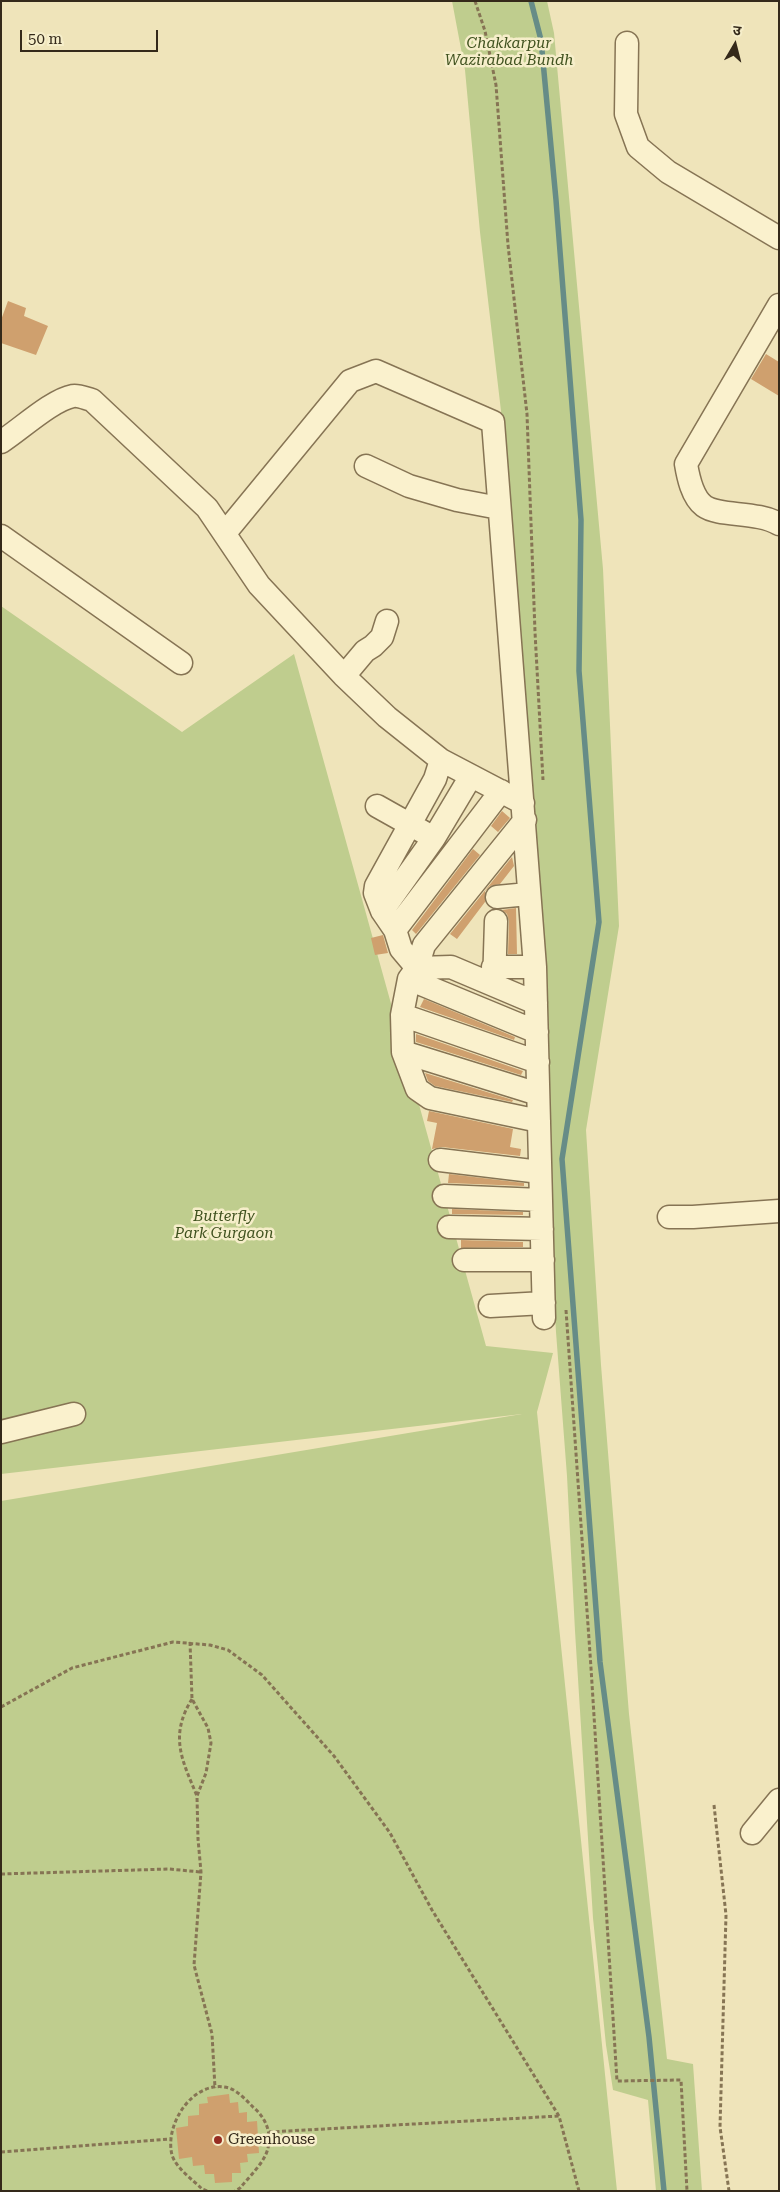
<!DOCTYPE html>
<html>
<head>
<meta charset="utf-8">
<style>
  body { margin:0 }
  #map { position:relative; width:780px; height:2192px; overflow:hidden; background:#efe4ba; font-family:"Roboto Serif","Noto Sans Devanagari",serif }
  canvas { display:block }
  .frame { position:absolute; inset:0; border:2px solid #34291a; pointer-events:none }
  .north { position:absolute; left:710px; top:20px; width:50px; height:50px; -webkit-text-stroke:4px #f6eeca; paint-order:stroke; rotate:8deg; font-size:14px; font-weight:700; line-height:20px; text-align:center; color:#34291a }
  .north::after { content:''; display:block; margin:auto; width:18px; height:22px; background:#34291a; clip-path:polygon(50% 0,100% 100%,50% 72%,0 100%) }
  .scale { position:absolute; left:20px; top:30px; width:138px; height:22px; box-sizing:border-box; border:2px solid #34291a; border-top:0; padding-left:6px; font-size:15px; line-height:18px; white-space:nowrap; color:#34291a; -webkit-text-stroke:4px #f6eeca; paint-order:stroke }
</style>
</head>
<body>
<div id="map">
<canvas width="780" height="2192"></canvas>
<div class="frame"></div>
<div class="north">उ</div>
<div class="scale">50 m</div>
</div>
<script>
const ctx = document.querySelector('canvas').getContext('2d');
ctx.lineJoin = 'round';
function paint(path, color) {
  ctx.fillStyle = color;
  ctx.fill(path, 'evenodd');
}
function strokePath(path, color, width, dash) {
  ctx.strokeStyle = color;
  ctx.lineWidth = width;
  ctx.lineCap = dash ? 'butt' : 'round';
  ctx.setLineDash(dash || []);
  ctx.stroke(path);
}
function label(font, color, halo, rows, align = 'center') {
  ctx.font = font + ' "Roboto Serif",serif';
  ctx.lineWidth = 5;
  ctx.setLineDash([]);
  ctx.textBaseline = 'middle';
  ctx.strokeStyle = halo;
  ctx.fillStyle = color;
  for (const [text, x, y, turn = 0] of rows) {
    ctx.save();
    ctx.translate(x, y);
    ctx.rotate((+turn || 0) * Math.PI / 180);
    ctx.textAlign = isNaN(turn) ? turn : align;
    if (halo) ctx.strokeText(text, 0, 0);
    ctx.fillText(text, 0, 0);
    ctx.restore();
  }
}
paint(new Path2D(`
  M452,1h95l7,32 49,536 16,357 -33,204 15,235 28,349 38,345 26,5 9,127h-46l-8,-91 -35,-10 -7,-45 -13,-127 -18,-287 -8,-155 -11,-144 -51,-887 -25,-213 -15,-162z
  M1,606l181,126 112,-78 192,692 67,7 -16,59 80,779h-616v-690l521,-87 -521,60z`), '#bfcd8e');
strokePath(new Path2D(`
  M531,1l10,39 15,160 25,320 -2,151 20,251 -37,237 38,503 49,375 15,154`), '#668c87', 5.5);
paint(new Path2D(`
  M8,301l18,7 -2,8 24,10 -12,29 -35,-12v-23z
  M766,354l13,8v34l-28,-17z
  M502,811l8,7 -12,14 -7,-6z
  M473,849l7,6 -64,79 -4,-4z
  M512,857l2,9 -14,18 -10,2 -5,5v11l-28,37 -7,-5z
  M516,908l1,46h-9l1,-33 -2,-7 -5,-4z
  M383,935l5,18 -13,2 -4,-17z
  M424,999l91,38 -1,3 -94,-33z
  M416,1034l107,37 -2,4 -105,-33z
  M425,1073l88,27 -1,2 -77,-16 -7,-5z
  M429,1111l84,18 -3,18 11,2 -1,7 -78,-9 -10,2 5,-26 -10,-2z
  M449,1174l75,9v3l-76,-3z
  M452,1209l71,3v3l-71,-1z
  M461,1240l62,2v5l-62,1z
  M229,2094l1,9 8,-1 1,11 8,-1v10l10,-1 2,32 -12,1 1,8 -8,1 1,10h-9v9l-17,1 -1,-9h-9l-1,-9 -11,1 -1,-9 -13,2 -3,-31 12,-2v-10l11,-1v-11l9,-1 -1,-6z`), '#cfa06e');
const minor = new Path2D(`
  M627,43l-1,71 12,33 30,25 111,66
  M779,305l-93,159c2,12 6,33 18,42 15,11 53,5 75,18
  M1,442c20,-13 51,-42 72,-46 6,-1 14,3 19,4l115,108 52,77 85,91 43,41 54,43 82,43
  M366,466l43,20 48,14 42,8
  M225,533l125,-152 26,-10 117,51 42,545 9,351
  M1,536l180,127
  M344,676l21,-25 8,-5 9,-9 5,-16
  M377,806l57,32 37,-62
  M497,897l31,-3
  M382,911l52,-73
  M395,930l106,-139
  M493,967h42
  M417,968l-16,-19 -6,-19 -13,-19 -7,-18 1,-7 59,-107 6,-19
  M417,968l7,-23 101,-125
  M409,979l128,53
  M494,985l2,-64
  M536,1003l-85,-36 -34,1 -8,11 -7,36 1,37 14,37 13,9 109,23
  M402,1015l136,47
  M403,1052l135,42
  M440,1160l100,12
  M444,1196l97,4
  M669,1217h24l86,-6
  M449,1227l93,2
  M464,1260h79
  M490,1306l54,-3
  M1,1432l73,-18
  M752,1833l27,-33`);
strokePath(minor, '#867454', 25);
strokePath(new Path2D(`
  M475,1l10,30 11,54 12,160 19,169 8,218 8,148
  M566,1310l25,358 26,413 64,-1 6,111
  M190,1642l2,57 16,29 3,15 -5,30 -9,23 1,43 3,33 -7,93 18,69 3,54
  M192,1699c-23,37 -10,61 5,97
  M1,1707l71,-39 101,-26 37,3 18,5 34,25 72,81 56,77 42,77 127,206 20,75
  M714,1805l12,110 -6,212 9,64
  M1,1874l168,-5 32,3
  M269,2132l290,-16
  M1,2152l170,-13
  M207,2191l-5,-2c-9,-9 -26,-21 -30,-34 -8,-31 22,-77 57,-67 9,3 17,12 24,19 12,10 19,25 15,41 -3,14 -19,29 -28,40l-5,3`), '#867454', 3, [4, 2.5]);
strokePath(minor, '#faf1cd', 22);
for (const [x, y, r, color] of [
  [218,2140,5,"#972d22"]
]) {
  const dot = new Path2D();
  dot.arc(x, y, r, 0, 2 * Math.PI);
  ctx.fillStyle = color;
  ctx.fill(dot);
  strokePath(dot, '#f6eeca', 2);
}
label('italic 15px', '#40521f', '#f6eeca', [
  ["Chakkarpur",509,44],
  ["Wazirabad Bundh",509,61],
  ["Butterfly",224,1217],
  ["Park Gurgaon",224,1234]
]);
label('15px', '#34291a', '#f6eeca', [
  ["Greenhouse",228,2140]
], 'left');
</script>
</body>
</html>
